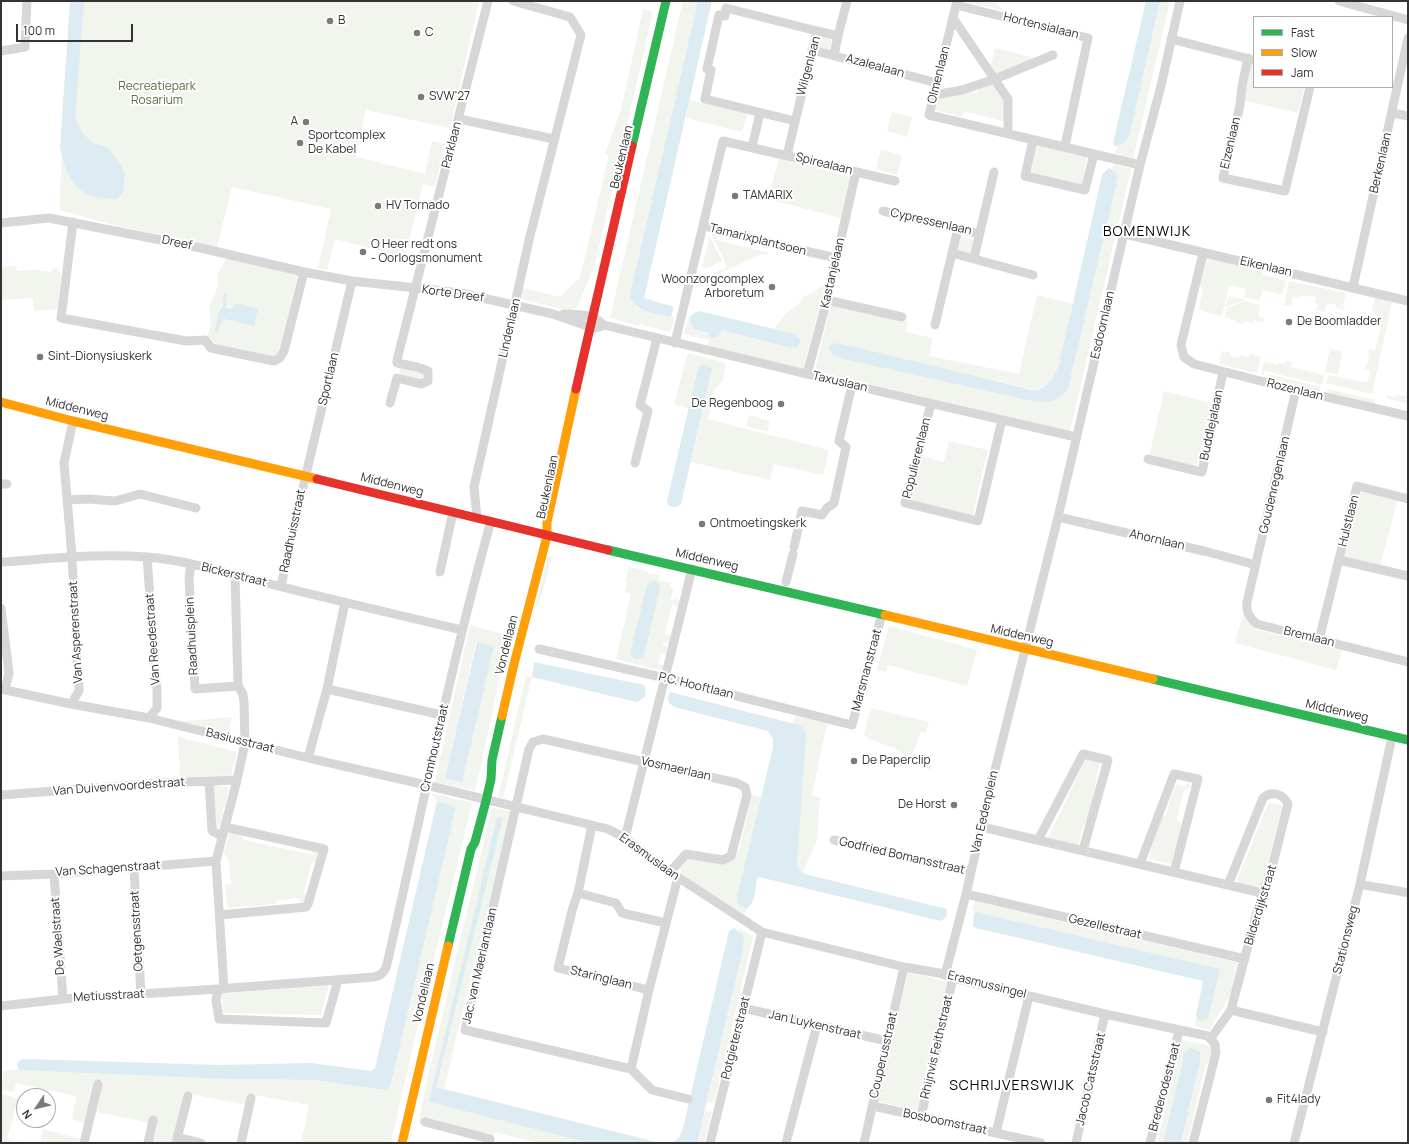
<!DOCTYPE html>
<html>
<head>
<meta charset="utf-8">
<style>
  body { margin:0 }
  #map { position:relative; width:1409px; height:1144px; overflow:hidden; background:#fff; font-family:Manrope,sans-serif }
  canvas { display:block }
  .frame { position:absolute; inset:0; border:2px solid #333; pointer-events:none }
  .legend { position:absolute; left:1253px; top:16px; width:140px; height:72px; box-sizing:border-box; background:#fff; border:1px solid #adadad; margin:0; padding:5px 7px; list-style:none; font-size:12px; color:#333 }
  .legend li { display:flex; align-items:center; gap:8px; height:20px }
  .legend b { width:20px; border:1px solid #adadad }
  .north { position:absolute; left:16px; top:1088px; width:40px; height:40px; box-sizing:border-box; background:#fff; border:1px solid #adadad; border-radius:50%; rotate:235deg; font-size:11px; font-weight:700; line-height:16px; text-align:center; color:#333 }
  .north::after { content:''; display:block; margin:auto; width:14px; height:18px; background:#7a7a7a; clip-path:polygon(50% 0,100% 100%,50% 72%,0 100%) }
  .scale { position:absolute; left:16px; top:24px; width:117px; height:18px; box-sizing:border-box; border:2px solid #333; border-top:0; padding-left:5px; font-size:12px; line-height:14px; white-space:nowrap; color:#333; -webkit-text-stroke:3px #fff; paint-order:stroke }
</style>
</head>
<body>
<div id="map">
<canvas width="1409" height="1144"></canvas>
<div class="frame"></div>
<ul class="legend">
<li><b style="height:5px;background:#30b455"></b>Fast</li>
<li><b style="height:5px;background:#ff9f0a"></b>Slow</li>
<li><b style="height:5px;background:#e5322d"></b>Jam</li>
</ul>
<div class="north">N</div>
<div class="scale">100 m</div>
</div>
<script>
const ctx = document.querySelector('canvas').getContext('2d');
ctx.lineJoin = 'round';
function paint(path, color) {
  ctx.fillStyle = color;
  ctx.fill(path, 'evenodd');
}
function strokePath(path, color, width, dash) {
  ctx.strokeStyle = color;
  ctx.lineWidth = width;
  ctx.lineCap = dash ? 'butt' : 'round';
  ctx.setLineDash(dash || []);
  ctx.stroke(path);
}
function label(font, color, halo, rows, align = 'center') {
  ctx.font = font + ' Manrope,sans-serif';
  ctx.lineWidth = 4;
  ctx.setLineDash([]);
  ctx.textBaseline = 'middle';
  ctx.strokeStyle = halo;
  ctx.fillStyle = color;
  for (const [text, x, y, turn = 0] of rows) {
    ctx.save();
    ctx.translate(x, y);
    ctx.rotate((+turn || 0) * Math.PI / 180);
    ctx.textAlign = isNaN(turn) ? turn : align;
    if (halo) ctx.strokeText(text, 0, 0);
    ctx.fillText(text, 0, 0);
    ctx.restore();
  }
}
paint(new Path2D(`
  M70,1h409l-29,127 -84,-18 -10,47 69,17 7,-33 13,3 -10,43 -12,-3 -18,73 -70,-18 -8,31 -9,-2 13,-59 -99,-22 -15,60 -95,-20 -63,-17z
  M683,1h15l-66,284 4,22 7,3 32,7 -5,15 -30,-8 -1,2 -29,-8z
  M963,1h31l10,10z
  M1160,1h10l-37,158 -18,-5 2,-8 5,-1 7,-7z
  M643,9l10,3 -58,252 -15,37 -4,7 -6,3 -50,-12 2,-11 38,9 20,-19 29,-123 -4,-1 16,-44z
  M817,36l15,4 -3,12 -15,-4z
  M995,48l48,12 -48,15 -5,-6z
  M1251,63l3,1v23h50l-6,26 -56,-13z
  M993,82l13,18v22l-42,-11 -2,6 -30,-8 3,-10 26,-7 16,1 1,-6z
  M689,100l59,13 -6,19 -56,-14z
  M892,112l20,5 -5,20 -20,-6z
  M1036,145l51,12 -6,30 -51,-12z
  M881,150l21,5 -5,20 -21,-6z
  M779,159l71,18 -9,41 -73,-19z
  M1113,164l18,5 -61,262 -255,-60 16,-68 77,19 -2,10 27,6 -4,18 90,18 18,-79 36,9c-3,15 -11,64 -19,74 -5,6 -11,9 -18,12l-118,-27 -80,-20 -9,6 2,4 197,47 37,-8 3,-3 50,-212 -2,-5 -4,-3z
  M711,233l6,1 -1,6 54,13 -6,2 -1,-2 -49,23 -1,-2 14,-7z
  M957,235l18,5 -3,14 -18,-4z
  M710,237l12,24 -15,7 -5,-1z
  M1206,257l57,13v5l23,6 -4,14 -19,-5 -4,11 -15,-4 2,-8 -17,-4 -7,31 -23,-6 4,-22 -4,-1z
  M227,258l71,17 -18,77 -7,5 -58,-8 -8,-12 4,-12 -2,-18 7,-15 2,-8 -1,-7 1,-4zM227,294l-1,13 2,2 5,-1 21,18 -30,-7 -4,5 -2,-11z
  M16,266l1,5 23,-1 1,1 10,1 1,-3 6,-1v2l3,3 -4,36 -23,2 -1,-13 -32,2v-33z
  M1289,281l57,12 -3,12 2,2 -1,3 -8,-2v-3l-9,-2 -2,9 -9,-2 2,-6 -3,-1 1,-6 -9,-2v2l-7,-2 -1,3 -6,-1 -2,9 -7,-1z
  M826,283l-23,86 -96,-22 2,-7 -25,-6 4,-16 6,11 23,8 5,-7 69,18 6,-1 3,-4c-2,-11 -17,-12 -26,-14l9,-12 9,-9 5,-2 6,-9 9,-4z
  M1229,296l17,4 -21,7z
  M1375,297l17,5 -20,92 -46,-11 3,-8 38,8 3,-12 -6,-2 4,-6 1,-14 6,1 6,-23 -3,-8 -6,-9z
  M1246,301l14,4 -2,11 6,2 -1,5 -9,-3 -1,3 -9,-2 -1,3 -8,-2v-2l-10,-3 2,-9z
  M1330,349l12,3 -4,23 -13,-3z
  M1222,351l9,2 -1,3 9,2 1,-3 9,2v-3l12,3 -4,16 -38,-9z
  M688,353l38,10 -3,18 -8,7 -7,31 121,31 -6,25 -49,-11 -4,16 -79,-18 21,-92 -2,-4 -4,-2 -8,4 -9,40 -15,-3z
  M1286,361l6,1 -1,5 33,8 -2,10 -57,-14 -1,4 -3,-1 3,-12 14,3 1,-2 6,1z
  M400,368l23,5 1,3 -4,3 -18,-4 -3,-3z
  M1268,374l53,13 -1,6 -53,-15z
  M1327,389l48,11 -1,6 -48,-11z
  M1164,391l47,12 -15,66 -47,-12z
  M1396,394l9,2 1,-1 2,1v8l-22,-6 1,-3 9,2z
  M749,415l21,6 -3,11 -21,-6z
  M949,441l39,9 -16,67 -62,-15 11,-46 23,6z
  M1361,492l36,9 -17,66 -36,-10z
  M548,556l4,1 -13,47 -5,5z
  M629,567l18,4 3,4 4,-2 6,2 -1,5 12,3 -1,4 4,1 -4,12h4l1,-3 2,1 3,5 -1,4 -7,-2 -7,29 6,1 -2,9 -6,-2v3l5,2 -2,7 -5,-1 -3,11 5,1 1,3 -5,2 -43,-11 15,-65 -6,-2 2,-10h-2z
  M1243,615c3,8 8,11 15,15l84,20 -6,20 -101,-27z
  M470,625l39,11 -34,155 -40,-9zM476,642l17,4 -31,136 -17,-4z
  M889,626l88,24 -10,36 -79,-21 -2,7 -9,-2z
  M526,676l6,1 -29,121 -5,-1z
  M871,708l58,14 -3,11 -5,-1 -8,21 16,8 -1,5 3,1 -1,3 -36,-22 -24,-9 -6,-4z
  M795,716l32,7 -15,72 8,3 -3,42 -14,32 -5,-3 -1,-5 2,-139 -6,-1z
  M232,717l-4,16 -50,-11z
  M178,736l9,3v1l4,1v-1l46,12 -6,23 -51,3z
  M1086,759l14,2 -11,56 -7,12 -4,17 -31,-7z
  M1187,783h3l1,4 -7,4 -7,28 2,3 3,1 -11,41 -22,-5 10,-41 6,-2 11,-32 8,3z
  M213,786l16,1 -8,35 -3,7 -2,-2z
  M431,793l41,10 -56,229 -25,111h-90l8,-38 -60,-11 -2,11 -62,-12 -12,50h-25l4,-20 -61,-12 -3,13 -16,-5 4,-23 -60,-13 -2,9 -13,-2 3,-19 15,-2 210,10 85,1 71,10 4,-3 67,-280 -19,-6z
  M750,794l11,3 -24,99v6l5,5 5,1 -3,7 -60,-39c-8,-8 -2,-13 3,-19l26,6 26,-13 11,-46 -2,-3z
  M1272,803l9,2 1,4 -19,73 -5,6 -22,-5 30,-75 3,-4z
  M492,807l19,5 -67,277 -8,-2 -7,15 160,41h-50l-44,-11 -3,10 -73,-20 5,-29z
  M230,830l11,3 3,7 70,15 -3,-6 5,2 3,4 -1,5 -7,4 -7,29 4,2 -2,7 -4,3 -4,-7 -22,3v3l-48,4 -3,-23 6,-1 -2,-22 -5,-9z
  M974,901l265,62 -8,31 -22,36 -15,-4 3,-9 1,2 10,-1 11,-49 -243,-57 -4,-2z
  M740,928l13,9 -39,166 -7,-1 36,-153 1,-12 -5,-5z
  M908,972l40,10 -29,129 -42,-10z
  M329,984l-8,31 -98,-2 -1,-19z
  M1182,1040l29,6 1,4 -2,12 -4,2 -19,79h-6l15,-61 -13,-23 -20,84h-6l21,-86 -2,-2 4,-14z
  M1,1094l17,4 -11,41 16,4h-22z
  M705,1111l7,1 -8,31h-7z
  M43,1129l37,10 -1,4h-39z`), '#f1f5ed');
paint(new Path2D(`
  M70,1h14l-9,117c4,9 10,20 19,25 5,2 11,3 15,6 7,7 11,16 16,24l-2,19 -6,7c-11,0 -29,-2 -38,-10 -11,-10 -17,-29 -19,-42z
  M698,1h14l-68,297 30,9 -3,10c-15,-4 -39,-5 -41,-23z
  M1146,1h14l-31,137 -7,7 -8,1 -1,-3z
  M1109,168l7,4 2,5 -50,212c-12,15 -23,14 -40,11l-188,-42 -9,-5 -2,-4 1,-4 8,-2 182,44c5,1 11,4 16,3 13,-2 19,-15 23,-25l43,-190 3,-4z
  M224,293l3,1 -1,13 2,2 5,-1 3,-5 22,6 -4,17 -30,-7 -4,5 -2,9 -3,-1 3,-19 5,-8z
  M699,311l96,23 5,5v4l-3,4 -6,1 -69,-18c-3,5 -5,9 -11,8l-3,-5 -15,-4 -4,-11 5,-5z
  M702,364l8,2 2,3 -31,135c-5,4 -8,4 -13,1l-1,-4 31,-133z
  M655,581l4,3 1,4 -16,68c-5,5 -12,4 -14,-3l17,-68 3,-3z
  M477,642l17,4 -32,136 -17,-4z
  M534,662l110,23c4,9 1,14 -8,17l-104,-25z
  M670,692l129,33 4,3 3,5 -9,130 1,6 7,5 142,35c0,6 0,8 -6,12l-182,-44 -2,2c-2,9 -1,24 -10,29l-5,-1 -5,-5v-6l36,-148v-9l-5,-8 -94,-24 -5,-4 -1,-6z
  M437,801l19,6 -66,280 -5,3 -71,-10 -85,-1 -209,-9 -2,-2c-2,-6 1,-8 6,-9l196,6 91,-2 60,8 4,-3z
  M497,817l6,1 -67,269 224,56h-71l-160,-41z
  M976,912l244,57 -12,49 -6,3 -4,-1 -2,-4 7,-35 -227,-53 -3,-2 1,-12z
  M734,928l7,5 3,4 -1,12 -46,194h-28c9,-2 11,-6 14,-15l46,-197z
  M1190,1048l7,2 3,3v10l-19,80h-18l20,-84 1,-5z`), '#ddebf3');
strokePath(new Path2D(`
  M957,1l-28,114 211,50
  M1339,1l69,19
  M956,5l132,33 -23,108
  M953,18l55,81v34
  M1171,39l82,21
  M812,50l125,33
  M1,51l24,-4 2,-46
  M834,55l4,-19
  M1248,58l-6,28 -2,19 -17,73 62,13 25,-104
  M934,95l28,-5 33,-11 58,-24
  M1392,113l16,3
  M459,119l95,20
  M795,121l-90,-22 6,-29 -4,-1 12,-54 6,1 1,-8 91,23
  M1033,140l-8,36 60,14 9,-36
  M752,147l8,-34
  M787,155l30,-124 21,5 9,-35
  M883,211l96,23
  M73,222l-12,96 125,23 19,-1 6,8 63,13 6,-3 4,-7 20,-79
  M1,223l48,-5 152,30 103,24 48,9 109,12 92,21 37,13 6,1 8,-3
  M704,226l92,23 41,9
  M958,229l-6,24 81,22
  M1125,234c94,23 189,44 283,67
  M1203,253l-22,92 3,12 10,7 102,26 112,26
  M974,258l20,-86
  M1353,287l55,-249
  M827,300l75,17
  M563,314c16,1 29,-1 41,11l248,60 224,52
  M935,325l17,-72
  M675,343l48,-202 172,40
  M807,374l20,-74 29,-128
  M1296,390l-49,212c-1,10 2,16 10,22l151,38
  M390,403l7,-25 24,6 7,-3v-10l-11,-4 -20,-4v-3l91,-359
  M931,404l-26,99 73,18 24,-101
  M1148,459l54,13 21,-100
  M635,463l13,-52 -8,-6 17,-67
  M1,484h6
  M67,500l21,-1 27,2 25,-7 56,14
  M1058,517l150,35 48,13
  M477,518l-3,-31 56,-251 51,-201 -11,-18 -57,-16
  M794,547l8,-36 20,4 5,-7 7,-5 12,-56 -7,-6 13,-56
  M147,557l10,134v17l-8,10
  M1339,560l69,16
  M1,562c48,-3 97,-9 145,-5 41,3 85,17 124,27 64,16 128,31 192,46
  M191,564l-2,14 6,111 43,-3
  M440,572l13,-60
  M786,582l7,-28
  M281,586l23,-103 48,-202
  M1,608l8,65 -4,17
  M1319,640l38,-154 51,13
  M539,649l126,29 187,47 30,-111
  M1,689l70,15 78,14 159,40 118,27 182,44 17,9 45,34 92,60 142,35 35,6 14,5 152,36 103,22 7,8 1,9 -23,90
  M327,689l115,26
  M71,704l8,-13 -7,-134 -8,-94 9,-42
  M308,758l19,-69 18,-87
  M209,781l3,50 10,5
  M1,795l160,-12 76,-3
  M592,825l-14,68 -5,14 -15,61 91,22
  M982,827l280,66
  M625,838l67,-269
  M834,840l137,32
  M1038,840l45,-86 25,6 -25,90
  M1140,864l34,-90 24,5 -24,93
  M134,868l7,126
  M670,872l16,-18 37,6 8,-4 16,-61 -2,-8 -8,-4 -194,-44 -10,3 -4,7 -64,281 166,39 18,-79 29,-113
  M54,874l9,125
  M1,876l53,-2 162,-13
  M1360,884c16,4 32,5 48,9
  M578,893l38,10 6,10 44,10
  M966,894l279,65
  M220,915l86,-8 2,-3 16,-55 -99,-22
  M945,975l21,-81 24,-104 68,-273 82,-352 21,-79 19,-85
  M218,989l-2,11 3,19 107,4 12,-43
  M224,989l-8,-128 21,-81 8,-37 -1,-41 -1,-8 -5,-8 -3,-112
  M1,1006l62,-7 155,-10 156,-12c8,-2 11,-5 13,-13 34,-148 63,-297 104,-443
  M743,1008l144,33
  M1231,1010l92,22
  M1211,1038l20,-28 31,-117 9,-21 17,-68c-5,-10 -16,-14 -25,-6l-35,87
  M631,1069l21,21 36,9
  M873,1106l168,37
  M921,1117l32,-139
  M425,1122l65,17 -1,4
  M996,1133l33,-137
  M177,1137l24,6
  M84,1143l14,-59
  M148,1143l5,-23
  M176,1143l12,-47
  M241,1143l10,-45
  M710,1143l52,-211
  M786,1143l31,-118
  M864,1143l40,-176
  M1076,1143l29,-129
  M1150,1143l29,-112
  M1294,1143l66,-259 32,-147`), '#d7d7d7', 9);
strokePath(new Path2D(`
  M632,146l34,-145
  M608,550l277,65
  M1153,679l255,61
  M448,946l23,-97 4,-7 11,-41 5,-22 1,-19 10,-44`), '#30b455', 9);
strokePath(new Path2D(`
  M1,402l72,19 244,58
  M885,615l268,64
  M502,716l12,-52 33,-128v-14l29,-133
  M402,1143l46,-197`), '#ff9f0a', 9);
strokePath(new Path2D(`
  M576,389l56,-243
  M317,479l291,71`), '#e5322d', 9);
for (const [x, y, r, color] of [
  [330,21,4,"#7a7a7a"],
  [417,33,4,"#7a7a7a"],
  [421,97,4,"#7a7a7a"],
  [306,122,4,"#7a7a7a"],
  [300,143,4,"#7a7a7a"],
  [735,196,4,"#7a7a7a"],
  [378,206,4,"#7a7a7a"],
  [363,252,4,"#7a7a7a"],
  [772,287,4,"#7a7a7a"],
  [1289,322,4,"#7a7a7a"],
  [40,357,4,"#7a7a7a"],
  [781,404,4,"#7a7a7a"],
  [702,524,4,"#7a7a7a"],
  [854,761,4,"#7a7a7a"],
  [954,805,4,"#7a7a7a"],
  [1269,1100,4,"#7a7a7a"]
]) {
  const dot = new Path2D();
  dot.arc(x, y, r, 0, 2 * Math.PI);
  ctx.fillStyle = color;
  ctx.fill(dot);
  strokePath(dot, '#fff', 1.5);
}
label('12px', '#333', '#fff', [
  ["B",338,21],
  ["C",425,33],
  ["SVW'27",429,97],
  ["A",298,122,"right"],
  ["Sportcomplex",308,136],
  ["De Kabel",308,150],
  ["TAMARIX",743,196],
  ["HV Tornado",386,206],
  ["O Heer redt ons",371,245],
  ["- Oorlogsmonument",371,259],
  ["Woonzorgcomplex",764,280,"right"],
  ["Arboretum",764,294,"right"],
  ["De Boomladder",1297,322],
  ["Sint-Dionysiuskerk",48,357],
  ["De Regenboog",773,404,"right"],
  ["Ontmoetingskerk",710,524],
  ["De Paperclip",862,761],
  ["De Horst",946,805,"right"],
  ["Fit4lady",1277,1100]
], 'left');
label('12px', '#333', '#fff', [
  ["Hortensialaan",1041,26,14],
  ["Wilgenlaan",809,66,-75],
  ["Azalealaan",875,66,15],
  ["Olmenlaan",939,75,-76],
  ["Elzenlaan",1231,143,-77],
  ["Parklaan",452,145,-76],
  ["Beukenlaan",622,157,-77],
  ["Berkenlaan",1381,163,-77],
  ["Spirealaan",824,164,14],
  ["Cypressenlaan",931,222,13],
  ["Tamarixplantsoen",758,240,14],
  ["Dreef",177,243,12],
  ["Eikenlaan",1266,267,13],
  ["Kastanjelaan",833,273,-77],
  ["Korte Dreef",453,294,8],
  ["Esdoornlaan",1103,325,-77],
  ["Lindenlaan",510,328,-77],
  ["Sportlaan",329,379,-77],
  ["Taxuslaan",840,382,13],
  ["Rozenlaan",1295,390,14],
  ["Middenweg",77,409,14],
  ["Buddlejalaan",1212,425,-78],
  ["Populierenlaan",917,458,-76],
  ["Middenweg",392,485,14],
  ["Goudenregenlaan",1275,485,-77],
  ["Beukenlaan",548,487,-78],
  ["Hulstlaan",1349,521,-76],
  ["Raadhuisstraat",293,531,-78],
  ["Ahornlaan",1157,540,13],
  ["Middenweg",707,560,13],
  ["Bickerstraat",234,575,14],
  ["Van Asperenstraat",76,632,-93],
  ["Raadhuisplein",192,636,-93],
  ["Middenweg",1022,636,13],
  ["Bremlaan",1309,637,14],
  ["Van Reedestraat",153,639,-94],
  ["Vondellaan",507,645,-76],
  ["Marsmanstraat",867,670,-75],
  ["P.C. Hooftlaan",696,686,14],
  ["Middenweg",1337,711,13],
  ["Basiusstraat",240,741,14],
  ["Cromhoutstraat",435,748,-77],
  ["Vosmaerlaan",676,769,13],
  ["Van Duivenvoordestraat",119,787,-4],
  ["Van Eedenplein",985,812,-77],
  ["Godfried Bomansstraat",902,856,13],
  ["Erasmuslaan",649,857,36],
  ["Van Schagenstraat",108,869,-4],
  ["Bilderdijkstraat",1261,905,-73],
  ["Gezellestraat",1105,927,13],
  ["Oetgensstraat",137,931,-93],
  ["De Waelstraat",58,936,-94],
  ["Stationsweg",1346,940,-76],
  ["Jac. van Maerlantlaan",480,966,-77],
  ["Staringlaan",601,978,14],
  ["Erasmussingel",987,985,14],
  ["Vondellaan",424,993,-77],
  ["Metiusstraat",109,996,-3],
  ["Jan Luykenstraat",815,1025,13],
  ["Potgieterstraat",736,1038,-76],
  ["Rhijnvis Feithstraat",937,1047,-77],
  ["Couperusstraat",884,1055,-77],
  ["Jacob Catsstraat",1091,1079,-77],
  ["Brederodestraat",1165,1087,-75],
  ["Bosboomstraat",945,1122,12]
]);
label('12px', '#56703f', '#fff', [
  ["Recreatiepark",157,87],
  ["Rosarium",157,101]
]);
ctx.letterSpacing = '1px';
label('14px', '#000', '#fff', [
  ["BOMENWIJK",1147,232],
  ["SCHRIJVERSWIJK",1012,1086]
]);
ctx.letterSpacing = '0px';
</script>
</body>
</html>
